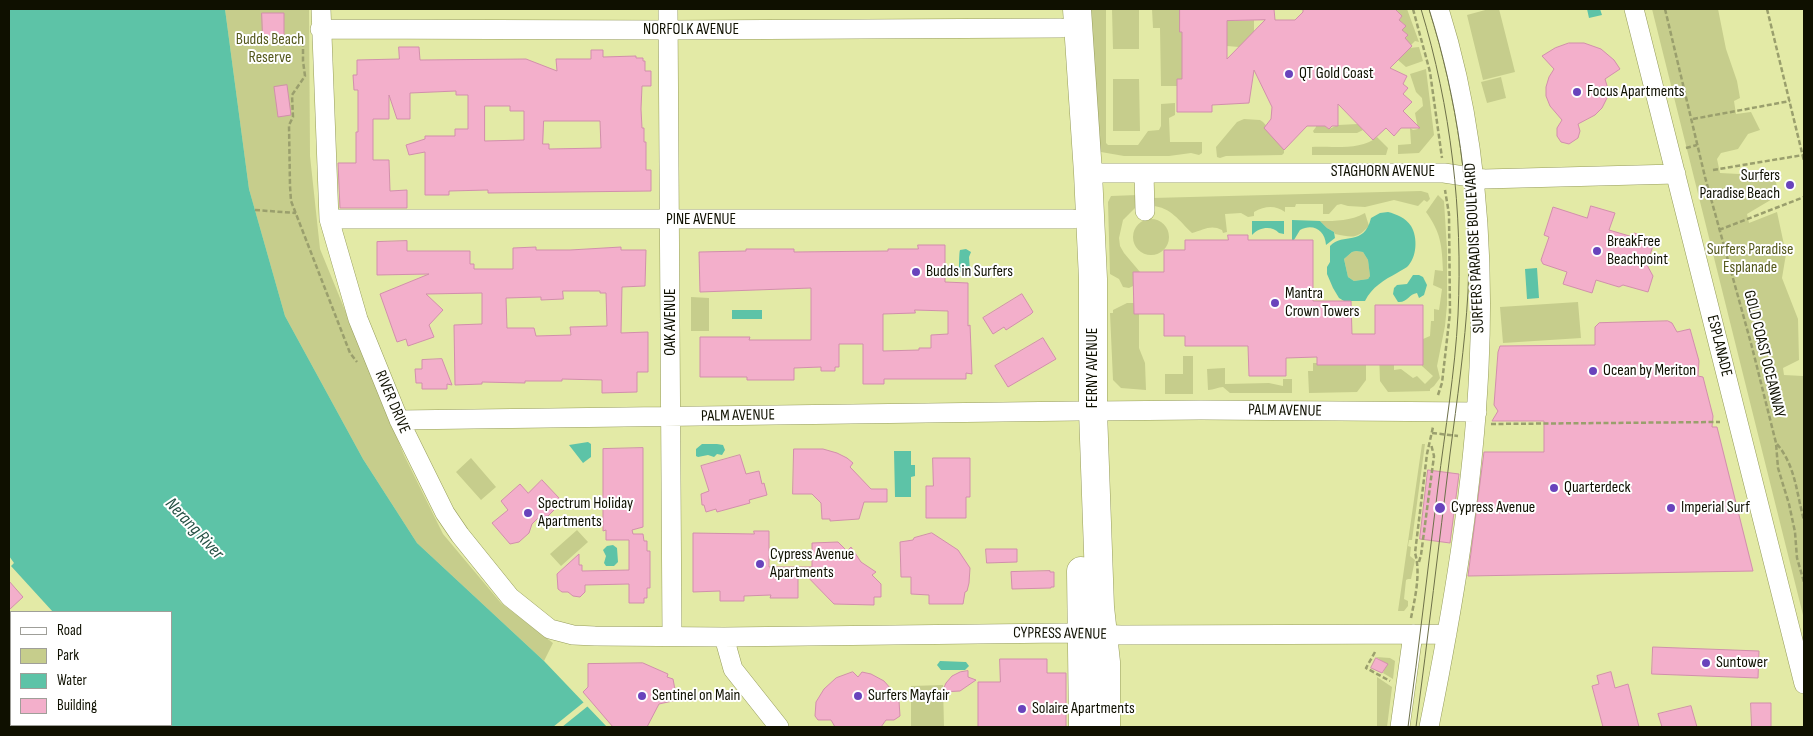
<!DOCTYPE html>
<html>
<head>
<meta charset="utf-8">
<style>
  body { margin:0 }
  #map { position:relative; width:1813px; height:736px; overflow:hidden; background:#e3eaa6; font-family:"Sofia Sans Condensed",sans-serif }
  canvas { display:block }
  .frame { position:absolute; inset:0; border:10px solid #0f1000; pointer-events:none }
  .legend { position:absolute; left:10px; top:611px; width:162px; height:115px; box-sizing:border-box; background:#fff; border:1px solid #9f9f99; margin:0; padding:6px 9px; list-style:none; font-size:15px; color:#0f1000 }
  .legend li { display:flex; align-items:center; gap:10px; height:25px }
  .legend b { width:25px; border:1px solid #9f9f99 }
</style>
</head>
<body>
<div id="map">
<canvas width="1813" height="736"></canvas>
<div class="frame"></div>
<ul class="legend">
<li><b style="height:6px;background:#fff"></b>Road</li>
<li><b style="height:14px;background:#c6cd8c"></b>Park</li>
<li><b style="height:14px;background:#5dc3a7"></b>Water</li>
<li><b style="height:14px;background:#f3afcb"></b>Building</li>
</ul>
</div>
<script>
const ctx = document.querySelector('canvas').getContext('2d');
ctx.lineJoin = 'round';
function paint(path, color) {
  ctx.fillStyle = color;
  ctx.fill(path, 'evenodd');
}
function strokePath(path, color, width, dash) {
  ctx.strokeStyle = color;
  ctx.lineWidth = width;
  ctx.lineCap = dash ? 'butt' : 'round';
  ctx.setLineDash(dash || []);
  ctx.stroke(path);
}
function label(font, color, halo, rows, align = 'center') {
  ctx.font = font + ' "Sofia Sans Condensed",sans-serif';
  ctx.lineWidth = 4;
  ctx.setLineDash([]);
  ctx.textBaseline = 'middle';
  ctx.strokeStyle = halo;
  ctx.fillStyle = color;
  for (const [text, x, y, turn = 0] of rows) {
    ctx.save();
    ctx.translate(x, y);
    ctx.rotate((+turn || 0) * Math.PI / 180);
    ctx.textAlign = isNaN(turn) ? turn : align;
    if (halo) ctx.strokeText(text, 0, 0);
    ctx.fillText(text, 0, 0);
    ctx.restore();
  }
}
paint(new Path2D(`
  M225,9h84l1,147 10,93 84,206 39,79 58,69 52,40 -9,18 -127,-118 -54,-84 -78,-143 -36,-127z
  M1089,9h17v134l2,2h30l10,-14 11,-1 2,-4v-22l14,-1v12l-6,3 1,24h32v11l-3,2 -8,-2 -22,3h-45l-23,-4 -4,-3z
  M1112,9h27v40h-26z
  M1152,9h28v22l39,-10 35,-1v19l-15,8 -12,-1 -45,33h-5v7h-16l-1,-58h-7z
  M1396,9h11l12,33 -4,-1 -4,4 -6,-6 3,-4 -6,-5 4,-4 -7,-6 3,-4z
  M1489,9h10l16,63 -32,8 -16,-65z
  M1652,9h66l8,40 11,32 3,17 -6,3 2,13 15,-2 9,18 -12,4 -10,15 -17,4 -4,6 3,14 19,1 34,-4 6,25 -32,19 2,9 28,-11 9,42 -4,24 16,41 1,41 -16,8 1,7 19,1 1,5v238z
  M1419,47l4,14 -17,6 -8,-7 11,-12z
  M1426,69l8,66 -15,18 -21,1v-9l13,-1 -1,-16 3,2 5,-1 -3,-16 8,-7 -1,-8 -6,-6 -6,-18z
  M1501,77l5,21 -19,5 -6,-21z
  M1113,79h26l1,52h-27z
  M1244,119l16,1 3,2 21,23v8l-2,2 -56,1 -6,2 -3,-1 -1,-10 21,-25z
  M1316,121h3v5h6l4,3 9,-4 20,-1 5,6 -6,3h-43l-1,-2 3,-4z
  M1377,137l11,11 -2,7h-74v-8c19,-1 49,4 65,-10z
  M1421,191l7,2 2,6 -3,3 -3,-2 -6,6 -24,-6 -29,7 -17,-1 -7,-2 -4,1 -8,9h-6v-10h-27l-1,3h-10v5c-10,-7 -20,-6 -31,0v4l-6,1 -7,-4 -16,1 2,18 -4,1 -1,-3c-11,-6 -19,0 -30,3 -13,-12 -21,-26 -40,-27v-8z
  M1138,195v10l-15,15 -4,18 1,8 4,7 16,19h-7v14l-4,2 -6,-1 -4,-8 -9,-5 -2,-72 3,-6z
  M1438,195l6,6 3,48v56l-2,21 -8,40 3,12 -6,8 -4,3v2l-42,1 -8,-11 -1,-28 15,12v5l7,-1 12,9 4,-2 8,8 8,-8 -11,-10 1,-27 7,-3 1,-15h3v-12l5,1 3,-21 -9,-4 2,-15 8,1c-1,-26 -2,-38 -17,-59z
  M1365,213l4,13c-13,14 -17,11 -34,8l-1,-2 -7,-4 -7,-7c17,0 30,0 45,-8z
  M1133 237a18 18 0 1 1 36 0a18 18 0 1 1-36 0Z
  M1356,251l7,1 5,8 2,16 -2,3 -14,2 -6,-4 -4,-18 8,-7z
  M691,297l18,1v33h-18z
  M1578,302l3,36 -78,5 -3,-36z
  M1127,303h7v11h5v34l6,15 1,27 -25,-2 -8,-8 -3,-67h3v-3z
  M1183,356h10v38h-28v-20h18z
  M1313,363h4v2h49v15l-9,12 -48,1 -1,-22h5z
  M1225,368v16l44,-1 14,3v-7h9v14h-62l-7,-6c-5,0 -9,3 -15,3l-1,-21z
  M1422,444h3l-13,96h-3l-1,6 3,1 -1,9 5,4 -4,19h-3l-2,1 -2,19 4,2v5l-4,5h-6z
  M471,458l25,29 -15,13 -25,-28z
  M577,530l11,12 -27,24 -11,-12z
  M1376,657l14,1 5,3 -2,18 -10,-6 4,-9z
  M1377,677l15,10 -5,40h-10z
  M943,685l1,42h-33v-41z`), '#c6cd8c');
paint(new Path2D(`
  M9,9h216l24,180 36,127 78,143 54,84 127,118 63,66h-451l-2,-2h17v-113h-118l-42,-46 3,-3 -5,-7z
  M1587,9h13l2,6 -13,3z
  M1388,212c8,2 18,6 23,14 7,11 6,32 -4,41 -3,2 -7,4 -10,6 -13,7 -25,14 -32,28h-21l-5,-3 -6,-10 -6,-14v-7l3,-5v-16c13,-14 34,1 41,-28l9,-5zM1356,251l7,1 5,8 2,16 -2,3 -14,2 -6,-4 -4,-18 8,-7z
  M1292,220l28,1 7,7 7,4 1,6 -9,7c-1,-15 -13,-22 -26,-15l-6,10h-2z
  M1252,221h32v13l-5,-1c-7,-8 -20,-6 -27,2z
  M966,249l5,3 -2,5 1,14 -6,3 -5,-3c0,-4 0,-18 1,-21z
  M1537,268l2,30 -12,1 -2,-30z
  M1413,275h6l4,2 4,8 -3,10 -5,3 -2,-5c-8,1 -10,10 -19,9l-5,-8 1,-6 3,-3 10,-1z
  M732,310h30v9h-30z
  M588,442l3,2v13l-8,6 -14,-18z
  M702,444h15l6,1 2,5 -3,5 -5,-1 -3,3 -6,-2 -10,2 -2,-1v-7z
  M894,451h17v14h4v11l-4,1v20h-16z
  M613,545l4,3 1,14 -4,4h-8l-2,-3 2,-7 -3,-6 4,-4z
  M940,661l26,1 3,4 -4,4h-24l-4,-5z`), '#5dc3a7');
paint(new Path2D(`
  M584,702l4,4 -26,21h-9z`), '#e3eaa6');
const building = new Path2D(`
  M1180,9h94l1,11h20l8,-8v-3h92l7,7 -3,4 7,6 -4,4 6,5 -3,3 7,8 -22,22 17,8 -4,8 5,4 -5,6 9,8 -9,9 17,17h-19l-7,8 -8,-8 -13,12 -35,-36v22h-6l-3,3 -4,-3h-18l-23,24 -20,-22 7,-9 1,-12 -18,-37 -5,33 -37,2v7h-35v-33h5v-47h-2zM1265,20l-38,39v-38z
  M262,13h22v26h-21z
  M1569,43h15l17,6 13,11 6,9 -15,10 3,10 -1,9 -5,10 -7,7 -17,9 2,7 -2,7 -9,6 -8,-2 -4,-6v-8l5,-8 -12,-14 -4,-10v-9l3,-10 5,-8 -12,-13 13,-8z
  M399,47h20l1,13 106,-1 31,12 -1,-12h35v-9h12v7l33,-1v2h7v3h2v10h6v15h-9l-1,23 1,19h2v14h2v28h5v21l-163,2v-3l-39,1v4h-24v-43l-16,3 -3,-10 19,-6v-3h30v-7h13v-34h-12v-4l-46,2v26h-13l-8,-24v24h-16v41h16l1,31 17,-1v18h-67l-2,-45h18v-31h2v-42h-4l-1,-15h4v-15l42,-1zM485,106h25v5h14v29l-39,1zM544,121h56l1,27 -52,1v-5h-6z
  M287,85l4,30 -13,2 -4,-30z
  M1591,206l24,7 -6,17 24,7 1,-4 21,6 -8,26 6,11 -5,16 -25,-7 -4,2 -23,-7 -4,13 -29,-9 4,-12 -24,-8 -2,-4 8,-23 -5,-2 9,-28 34,11z
  M1228,235h20v5h65v61h38l1,33h23v-29h48v60h-106v-8l-31,1v18h-37l-1,-30h-63v-10h-21v-22h-30l-1,-42h31v-22h21v-10h43z
  M407,241v10h63v13h4v5h39v-21l23,-1v3h34l51,-3v3h25l-1,36 -23,1 -1,46 27,-1v40h-11v20l-35,1v-13l-40,-1v2h-37v2l-43,-1v2l-27,1 -1,-60 28,-1v-31l-56,1 17,16 -14,15 5,12 -26,9 -2,-7 -9,3 -17,-48 49,-20 -52,1v-33zM563,291h37v2h6l1,33 -37,1 1,8 -35,1 -2,-8h-27l-1,-30 35,-1v3l22,-1z
  M918,245h27v37l23,1v43l2,-1 2,49 -6,-1v6h-82v5h-21v-40h-24v23h-4v4h-14v-4l-27,1v12h-47v-3h-47v-40h50l-1,3h62v-52l-111,4 -1,-40 47,-1v-2h48v3l94,-1v-2h30zM915,310l33,1v23l-17,1v13h-12v2l-36,1v-37l32,-1z
  M1022,294l11,18 -2,2 -25,16 -2,-3 -11,7 -10,-16z
  M1668,321l4,2 5,9 13,-3 9,32 -1,15 5,1 10,39 -1,11h5l36,144 -285,5 16,-124h60v-31h-52l6,-10 -4,-6 4,-53 2,-6 95,-1v-18l4,-4z
  M1043,338l13,21 -48,28 -13,-21z
  M442,359l10,26 -5,-1v5h-25v-6h-6l-1,-14h7v-9z
  M643,448v79l-11,3 1,4h10l1,7h3v10h3v37h-3v10h-3v5h-15v-19l-44,1v7l-5,5 -7,-1 -5,-4h-6l-4,-3 -1,-15 22,-20v11h3v6l47,-1v-30h-23v-10l-3,1v-82z
  M794,449h29l14,4 10,5 6,5 -3,4 21,22h16v13h-23l-5,17 -29,2v-2h-8l-1,-16 -9,-9h-19z
  M740,455l6,19 13,-3 3,13 2,-1 3,12 -18,5 1,3 -33,9 -1,-3 -10,3 -2,-7h-2l-1,-11 8,-3 -8,-25z
  M933,458h37v39h-4v21h-40v-32h7z
  M1428,470l31,4 -9,69 -30,-4z
  M542,480l17,18v7l-11,11 -9,1 -7,7 -3,9 -10,9 -9,2 -18,-21 16,-13 -7,-9 19,-17 8,9z
  M754,531h15v36h43v-24l26,-1 9,9 4,-4 10,15 15,10 -4,3 9,9v13h-7v8l-40,-1 -36,-37v31h-28l1,-3 -27,1v5h-24v-10l-27,1v-59l61,1z
  M932,533l26,17 12,18 -1,15 -2,8 -2,1 -2,12h-34v-9l-18,-1v-17h-10l-1,-35 13,-2 1,-2z
  M986,549h31v13l-30,1z
  M1050,571v1h4v15h-3v1l-39,1 -1,-17z
  M9,581l14,16 -14,13z
  M1653,647l106,4 -1,27 -106,-4z
  M1376,658l12,6 -6,9 -11,-5z
  M1000,659h47v14h19v54h-88v-45h22z
  M643,663l25,11 -1,3 6,2 4,21 -18,4 -12,23h-34l-30,-35 5,-5v-23z
  M968,671v6l8,3 -16,11 -18,1 4,-9 6,-7 8,-4z
  M853,672l5,5 4,-5 9,2 13,7 7,8 8,12 1,15 -6,4h-8l-5,7h-46l-4,-7h-13l-3,-4 1,-14 8,-13 12,-11z
  M1611,672l4,16 13,-4 11,43h-36l-11,-41 7,-2 -2,-8z
  M1751,703h20v24h-19z
  M1691,706l6,21h-35l-4,-13z`);
paint(building, '#f3afcb');
strokePath(building, '#d18fab', 1);
const minor = new Path2D(`
  M321,9l8,210 29,100 41,101 46,93 15,22 50,62 40,32 23,6 22,1 129,1 340,-4 57,2 326,-1
  M668,9l4,627
  M1634,9l170,675
  M320,29l348,1 393,-2
  M1088,173h356l40,6 192,-5
  M1144,173l1,38
  M329,219h744
  M1093,411l108,-1 276,2
  M399,420l679,-9
  M724,637l9,32 46,58
  M9,707l2,3
  M24,725l3,2
  M1400,727l13,-93
  M1429,727c47,-232 83,-487 10,-718`);
const highway = new Path2D(`
  M1077,9l11,164 5,106v132l7,196 6,55v65
  M1081,571l2,156`);
strokePath(minor, '#969c5c', 20);
strokePath(highway, '#969c5c', 29);
strokePath(new Path2D(`
  M1413,9l17,63 12,86
  M1665,9l40,168 47,170 24,96 2,25 11,36 6,28 2,26 7,24
  M1767,9l37,152
  M303,34v27l2,15 -13,19 1,22 -4,8 1,61 1,15 59,152 7,9
  M1693,119l97,-18
  M1686,148l11,-3
  M1713,170l90,-15
  M255,210l41,3
  M1719,230l85,-33
  M1438,395l4,-12 8,-70 -1,-99 -4,-24
  M1491,424l229,-2
  M1432,433l26,3
  M1777,444c19,23 19,48 27,76
  M1419,562l2,-7 13,-99 -3,-12
  M1411,618c4,-20 10,-45 4,-65l12,-99 6,-27
  M1375,652l-9,16 24,13`), '#9a9f6d', 2.5, [5, 2.5]);
strokePath(minor, '#fff', 19);
strokePath(highway, '#fff', 28);
strokePath(new Path2D(`
  M1408,727c11,-80 20,-160 30,-240 7,-57 17,-115 20,-172 5,-103 -7,-208 -37,-306
  M1416,727c12,-91 23,-182 34,-273 7,-54 15,-108 18,-162 4,-93 -11,-195 -39,-283`), '#6d7049', 1);
for (const [x, y, r, color] of [
  [1289,74,5,"#6943bc"],
  [1577,92,5,"#6943bc"],
  [1790,185,5,"#6943bc"],
  [1597,251,5,"#6943bc"],
  [916,272,5,"#6943bc"],
  [1275,303,5,"#6943bc"],
  [1593,371,5,"#6943bc"],
  [1554,488,5,"#6943bc"],
  [1440,508,6,"#6943bc"],
  [1671,508,5,"#6943bc"],
  [528,513,5,"#6943bc"],
  [760,564,5,"#6943bc"],
  [1706,663,5,"#6943bc"],
  [642,696,5,"#6943bc"],
  [858,696,5,"#6943bc"],
  [1022,709,5,"#6943bc"]
]) {
  const dot = new Path2D();
  dot.arc(x, y, r, 0, 2 * Math.PI);
  ctx.fillStyle = color;
  ctx.fill(dot);
  strokePath(dot, '#fff', 2);
}
label('16px', '#0f1000', '#fff', [
  ["NORFOLK AVENUE",691,30],
  ["STAGHORN AVENUE",1383,172],
  ["PINE AVENUE",701,220],
  ["SURFERS PARADISE BOULEVARD",1475,248,-93],
  ["OAK AVENUE",671,322,-90],
  ["ESPLANADE",1719,346,76],
  ["GOLD COAST OCEANWAY",1764,354,76],
  ["FERNY AVENUE",1093,368,-90],
  ["RIVER DRIVE",392,402,67],
  ["PALM AVENUE",1285,411,1],
  ["PALM AVENUE",738,416,-1],
  ["CYPRESS AVENUE",1060,634,1]
]);
label('16px', '#54581c', '#fff', [
  ["Budds Beach",270,40],
  ["Reserve",270,58],
  ["Surfers Paradise",1750,250],
  ["Esplanade",1750,268]
]);
label('16px', '#0f1000', '#fff', [
  ["QT Gold Coast",1299,74],
  ["Focus Apartments",1587,92],
  ["Surfers",1780,176,"right"],
  ["Paradise Beach",1780,194,"right"],
  ["BreakFree",1607,242],
  ["Beachpoint",1607,260],
  ["Budds in Surfers",926,272],
  ["Mantra",1285,294],
  ["Crown Towers",1285,312],
  ["Ocean by Meriton",1603,371],
  ["Quarterdeck",1564,488],
  ["Spectrum Holiday",538,504],
  ["Apartments",538,522],
  ["Cypress Avenue",1451,508],
  ["Imperial Surf",1681,508],
  ["Cypress Avenue",770,555],
  ["Apartments",770,573],
  ["Suntower",1716,663],
  ["Sentinel on Main",652,696],
  ["Surfers Mayfair",868,696],
  ["Solaire Apartments",1032,709]
], 'left');
label('italic 18px', '#255144', '#fff', [
  ["Nerang River",194,529,47]
]);
</script>
</body>
</html>
